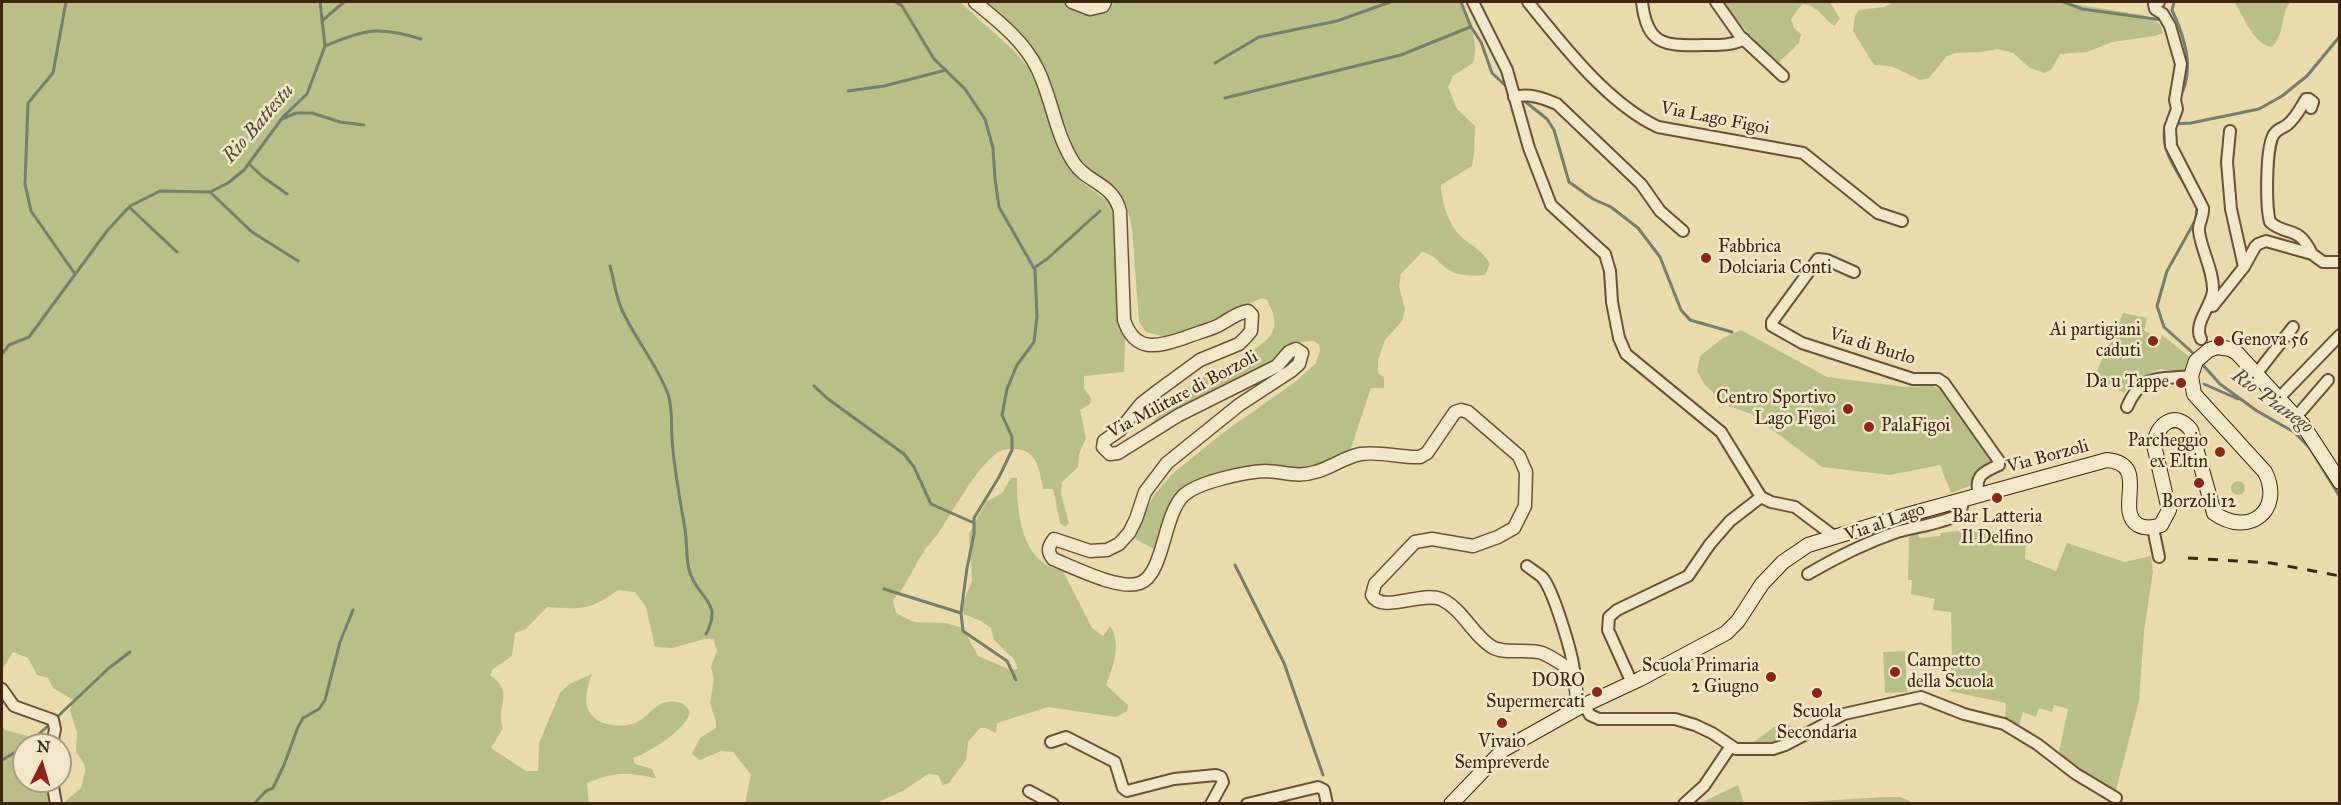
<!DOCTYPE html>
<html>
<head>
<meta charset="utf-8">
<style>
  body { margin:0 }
  #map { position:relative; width:2341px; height:805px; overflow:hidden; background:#eadbac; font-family:"IM FELL Great Primer",serif }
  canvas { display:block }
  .frame { position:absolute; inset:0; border:3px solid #3f2511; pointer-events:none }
  .north { position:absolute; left:12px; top:733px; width:60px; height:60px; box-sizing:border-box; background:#f1e8c9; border:2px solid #aa9a7f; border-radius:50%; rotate:5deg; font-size:16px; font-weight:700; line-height:24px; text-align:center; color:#3f2511 }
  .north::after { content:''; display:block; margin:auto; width:21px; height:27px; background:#8f2418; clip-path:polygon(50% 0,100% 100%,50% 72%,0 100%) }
</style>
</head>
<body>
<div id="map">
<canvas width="2341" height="805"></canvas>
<div class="frame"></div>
<div class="north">N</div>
</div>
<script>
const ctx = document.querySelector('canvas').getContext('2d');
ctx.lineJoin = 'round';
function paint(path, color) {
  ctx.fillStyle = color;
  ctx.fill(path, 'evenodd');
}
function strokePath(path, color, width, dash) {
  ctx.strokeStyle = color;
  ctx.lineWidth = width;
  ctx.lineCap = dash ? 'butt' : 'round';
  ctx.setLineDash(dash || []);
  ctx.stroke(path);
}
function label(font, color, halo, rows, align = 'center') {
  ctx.font = font + ' "IM FELL Great Primer",serif';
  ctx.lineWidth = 5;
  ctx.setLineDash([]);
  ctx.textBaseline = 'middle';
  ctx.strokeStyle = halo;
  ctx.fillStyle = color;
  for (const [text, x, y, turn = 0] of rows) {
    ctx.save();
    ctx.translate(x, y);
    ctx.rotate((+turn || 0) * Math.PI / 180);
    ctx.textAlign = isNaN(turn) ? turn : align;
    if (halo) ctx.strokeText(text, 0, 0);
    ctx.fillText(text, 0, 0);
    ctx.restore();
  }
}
paint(new Path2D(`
  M2,2h958l52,47 19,22 34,88 15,22 33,24 12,136 -1,31 -40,4v12l7,10 -1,6 -10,6 6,28 -7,16 -1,13 -16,15 -1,12 8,29 -4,4 -5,-4 -7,-34h-10c-3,-19 -6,-40 -29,-40 -7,0 -11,0 -17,4 -22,16 -44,59 -60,82 -5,6 -10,11 -14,18 -11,16 -16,33 -30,47l3,13 18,9 32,1 17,5 15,28 33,14 7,-1 -4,-10 -20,-19 -3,-12 -10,-7 -17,-7 -3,-6 11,-27 -3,-47 17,-32 16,-9 9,-15h6c0,28 2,69 29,87 5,3 12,4 17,6l29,57 11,8 7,-10c12,18 3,41 -4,59l22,20 -1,6 -11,6 -68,-10 -51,16 -1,10 -10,-5h-6l-12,14 -2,18 -17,23 -6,2 -5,-10 -10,-1 -25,17 -27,12h-131l6,-28 -18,-23 -12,-1 -21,9 -8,-6 8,-16 16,-10v-6l-6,-18 4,-25 -3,-12 6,-17 -4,-11h-8l-33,9 -17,-1 -9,-40 -11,-15 -17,-2c-29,21 -36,19 -71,17l-21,22 -11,4 -3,23 -19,13 -3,6c26,18 5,30 13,53l-12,20 35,23h12l1,-28 21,-50 9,-9 23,-10c-3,10 -8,21 -5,32 4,19 33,23 48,17 12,-5 19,-19 32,-21 9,-2 19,1 23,10 -3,17 -41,41 -57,46l2,6 17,5 4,9c-31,-6 -39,-7 -69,5l2,21h-527l19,-16 4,-16v-6l-9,-15 1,-18 -7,-22 3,-11 -20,-12 -5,-10 -11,-3 -9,-17 -15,-6 -11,18z
  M982,2h83l23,11h7l12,-2 8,-9h345c9,21 20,38 13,61l-20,13 -5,11 9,22 18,17 -1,28 -2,12 -31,19c0,14 6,34 15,46 10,13 25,16 34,33l-5,11c-10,1 -25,1 -34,-4 -13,-6 -12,-15 -29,-19l-21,22 -2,12 6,24 -3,11 -17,19 -7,20v13l6,4v11h-13l-21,63 -32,14 -14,4c-30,2 -101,2 -123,21 -16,14 -21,40 -27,59l-19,-10 8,-23 12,-22 17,-20 52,-42 71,-50 21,-19 4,-12 -1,-6 -5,-4 -17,1 -47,34 -99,49c11,-16 24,-29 40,-40 19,-14 72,-33 82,-54 4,-10 -1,-22 -6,-31l-5,-2 -93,40 -23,-6 -7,-10 -7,-93 -5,-22 -12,-17 -26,-20 -14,-19 -23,-61z
  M1724,2h106l10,17 -6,7c-12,-9 -17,-21 -32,-22l-11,15 3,9 7,6 -2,9 -20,19c-22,-18 -39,-37 -55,-60z
  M1895,2h166l82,13 17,9 3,9 -8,3 -43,6 -25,10 -27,2 -8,15 -7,4 -15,-5 -17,-15 -15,-4 -17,3 -26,1 -8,3 -18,22 -9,2 -29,-14 -17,-1 -21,-34 2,-15 4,-6 25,-3z
  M2234,2h56c-10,14 -5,32 -18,45 -19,-3 -28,-31 -38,-45z
  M2123,313l24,5 -3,13 6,2 -2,7 11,4 3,-9 29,23 -4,15 -27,-4 -23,10 -4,-3 -9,17 -30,-16z
  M1741,330l86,47 79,10 26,-1 10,4 52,68c-6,11 -18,15 -22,27l-21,8 -11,-28 -50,10 -68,-8 -71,-53 -25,-9 -21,-20 -8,-14 3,-15 23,-18z
  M2231 488a7 7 0 1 1 14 0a7 7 0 1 1-14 0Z
  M1983,529l43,11 -1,19 31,12 11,-28 58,19 26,-6 2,16 -9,59 -5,70 -24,93 -57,-37 10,-48 -14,-4 -2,7 -13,-4 -3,9 -13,-5 -5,17 -13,-7 1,-19 -57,-12 3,-34 -1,-45 -18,-2 2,-11 -24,-5 1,-14h-4l1,-43 9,-4 1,5 21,-2 1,-3 15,-2 26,1z
  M1905,651l2,41 -22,1 -2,-41z
  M1785,723l23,10 -52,17 -5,-6 23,-17z
  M2,725l3,5 35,9 4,5 -20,1v36h22l3,22h-47z
  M1738,785l6,18h-44z
  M1884,797h16l10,4 1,2h-125z`), '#b8c088');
strokePath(new Path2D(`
  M66,2l-13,71 -25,30 -3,81 6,27 44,63
  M896,2l6,4 32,53 31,30 20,30 8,29 2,31 4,28 36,63 2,47 -3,25 -17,23 -10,24 -5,26 10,22v13l-13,27 -25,41v16l-7,34 -6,45 2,18 44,30 9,19
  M1461,2l10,25 10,15 11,31 16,15
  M2064,2l18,7 80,11
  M2174,2l-2,8c13,28 23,59 8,87
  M323,20l21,-18
  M325,46c40,-17 54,-20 96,-7
  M1215,63l44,-26 78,-16 53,-19
  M848,91l36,-5 62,-16
  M1225,98l176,-43 69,-28
  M1522,99l25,20 7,11 15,52 24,17 18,8 27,21 22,29 21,53 9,10 42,12
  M282,119l14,-6h16l28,9 24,3
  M2166,124c-8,22 10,45 20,63
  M2174,124l17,-1 68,-14 23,-13 25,-20 33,-40
  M249,164l14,13 24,17
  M210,192l42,40 46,29
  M129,207l48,45
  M610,266c4,14 6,31 12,44 13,29 35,54 46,84 5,15 3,30 4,45 2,30 8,60 13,90 2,13 1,28 4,41 8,29 35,31 17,64
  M1034,268l13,-9 53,-48
  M2193,353l-29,-26 -7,-21 10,-35 29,-52 1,-13
  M2,354l7,-9 20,-8 78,-106 23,-25 30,-15 50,1 18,-9 16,-13 39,-53 24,-23 18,-48 -5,-44
  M2203,365l17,19 37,27 37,21 15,15 31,50
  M2204,384l34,15
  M814,386l14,13 76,55 10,13 17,37 43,19
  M1235,565l49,98 39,112
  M884,589l77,24
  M55,719l54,-51 21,-16
  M27,745l23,-21
  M2,760l22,-13
  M254,804l12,-13 7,-3 11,-23 14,-38 5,-9 16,-9 6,-9 15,-58 13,-32`), '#747f6d', 3);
const minor = new Path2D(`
  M1473,2l34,68 22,78 22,57 54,49 5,17 2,31 7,36 7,16 95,78 40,65 10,5 24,5 40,30
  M1528,2c35,43 79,101 130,125l145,26 75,60 24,8
  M1642,2c5,43 22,44 61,43 14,0 28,1 41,-6
  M1716,2l24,34 43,40
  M2159,2l-5,2 1,5 8,5 7,12 11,38 -6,36 2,9 -7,19 1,18 32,62c1,9 -5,15 -4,23 2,19 15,40 14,60 -2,16 -20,33 -12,48
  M1514,97c16,-4 28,1 43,7l84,80 19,27 23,20
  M2311,108l2,-6 -4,-3h-3c-6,10 -10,19 -19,26 -4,3 -9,4 -12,8 -10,10 -9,75 -5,89 17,15 28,2 42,32
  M2230,131l-3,31 4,47 13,58
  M1854,272l-27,-12 -9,-1 -46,63v4l30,17 111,36h25l6,4 55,78v4c-16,7 -25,11 -20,30
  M2213,306l31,-39 11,-20 3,-3 8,-3 46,13 11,8h17
  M2257,373l36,-46
  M2279,398l61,-63
  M2127,407c15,-35 33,-27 64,-31
  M2296,417l32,-37
  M2153,528l6,29
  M1527,566c4,3 10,7 15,11 11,12 31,78 32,95
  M1808,574c29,-17 57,-31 89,-42 21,-6 44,-8 63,-18l4,-15
  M1632,683l-24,-53 1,-13 8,-7 71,-34 22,-32 20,-23 31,-24
  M2,689l12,17 39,14 2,9 -3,16
  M1584,705l6,10 9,4h76l20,6 17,8 24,16h37l12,-4 59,-31 77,-17 43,17 40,10 33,20 39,30 40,24
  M1051,742l15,-5 49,25 8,26 4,3 47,-12 42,-4 5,2 2,5 -12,22
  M52,781l4,23
  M1029,791l24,13
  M1247,804l71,-17 6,3 3,14
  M1684,804l20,-18 27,-40`);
const tertiary = new Path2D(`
  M975,2c23,19 48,38 62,66 15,30 18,66 37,95 13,20 39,20 46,48l4,109c11,33 33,27 60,18 10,-4 21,-7 31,-11 12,-5 20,-14 33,-16l4,4 -1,16 -5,6 -7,7 -39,16 -41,30 -18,14 -21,26 -16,11 -1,6 7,7 8,-1 61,-38 98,-49 12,-14 7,-3 6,4 -3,11 -8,7 -52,34 -72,58 -22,29 -9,27 -7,14 -10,11 -12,6 -17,1 -36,-12c-6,8 -7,12 -1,20 20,8 67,32 87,24 24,-9 23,-67 43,-87 14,-14 62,-24 82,-25 17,0 32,7 50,1 16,-4 29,-15 46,-18 20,-3 40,4 59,3l7,-4 28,-41 6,-2 7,2 51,44 7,16 -1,34 -11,22 -16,9 -25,9 -41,-7 -17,3 -40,42 -3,11c9,19 49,-4 69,4 23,11 31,36 51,48 14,8 35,1 50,6 11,4 22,13 32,19l4,36
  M1072,2l18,7 13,-3 2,-4`);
const secondary = new Path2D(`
  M1451,804l52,-54 75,-42 62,-29 86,-46 12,-12 24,-37 21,-22 25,-17 95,-29 204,-56c44,4 7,50 31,65 8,4 15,3 23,0l8,-15 -15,-65c2,-20 21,-36 37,-15l23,83c35,25 70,-3 51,-41l-71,-78 -3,-18 5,-15 13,-11 8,-3 13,2 7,4 66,72 37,57`);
strokePath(minor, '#6a5238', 14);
strokePath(tertiary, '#6a5238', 15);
strokePath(secondary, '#3f2511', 16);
strokePath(minor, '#f1e8c9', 10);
strokePath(tertiary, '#f1e8c9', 12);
strokePath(secondary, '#f1e8c9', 14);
strokePath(new Path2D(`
  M2188,558l83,5 69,13`), '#3f2511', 3, [10, 10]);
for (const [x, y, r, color] of [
  [1706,258,6,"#8f2418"],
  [2153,341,6,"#8f2418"],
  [2219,341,6,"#8f2418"],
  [2181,383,6,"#8f2418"],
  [1848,409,6,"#8f2418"],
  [1869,427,6,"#8f2418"],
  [2220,452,6,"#8f2418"],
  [2199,483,6,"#8f2418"],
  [1997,498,6,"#8f2418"],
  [1895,672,6,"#8f2418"],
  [1771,677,6,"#8f2418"],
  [1597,692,6,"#8f2418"],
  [1817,693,6,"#8f2418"],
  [1502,723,6,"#8f2418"]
]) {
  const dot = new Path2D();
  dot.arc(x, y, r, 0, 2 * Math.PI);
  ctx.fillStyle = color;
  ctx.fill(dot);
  strokePath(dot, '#f1e8c9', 2);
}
label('18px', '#3f2511', '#f1e8c9', [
  ["Via Lago Figoi",1715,119,11],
  ["Via di Burlo",1872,347,17],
  ["Via Militare di Borzoli",1183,395,-28],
  ["Via Borzoli",2048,457,-15],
  ["Via al Lago",1885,523,-19]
]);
label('18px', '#3f2511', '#f1e8c9', [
  ["Fabbrica",1718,248,"left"],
  ["Dolciaria Conti",1718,269,"left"],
  ["Ai partigiani",2141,331],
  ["caduti",2141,352],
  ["Genova 56",2231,341,"left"],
  ["Da u Tappe",2169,383],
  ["Centro Sportivo",1836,399],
  ["Lago Figoi",1836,420],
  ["PalaFigoi",1881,427,"left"],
  ["Parcheggio",2208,442],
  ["ex Eltin",2208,463],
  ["Borzoli 12",2199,503,"center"],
  ["Bar Latteria",1997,518,"center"],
  ["Il Delfino",1997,539,"center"],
  ["Campetto",1907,662,"left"],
  ["della Scuola",1907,683,"left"],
  ["Scuola Primaria",1759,667],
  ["2 Giugno",1759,688],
  ["DORO",1585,682],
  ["Supermercati",1585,703],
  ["Scuola",1817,713,"center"],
  ["Secondaria",1817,734,"center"],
  ["Vivaio",1502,743,"center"],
  ["Sempreverde",1502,764,"center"]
], 'right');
label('italic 20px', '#554a38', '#f1e8c9', [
  ["Rio Battestu",259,124,-49],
  ["Rio Pianego",2272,402,36]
]);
</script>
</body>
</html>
